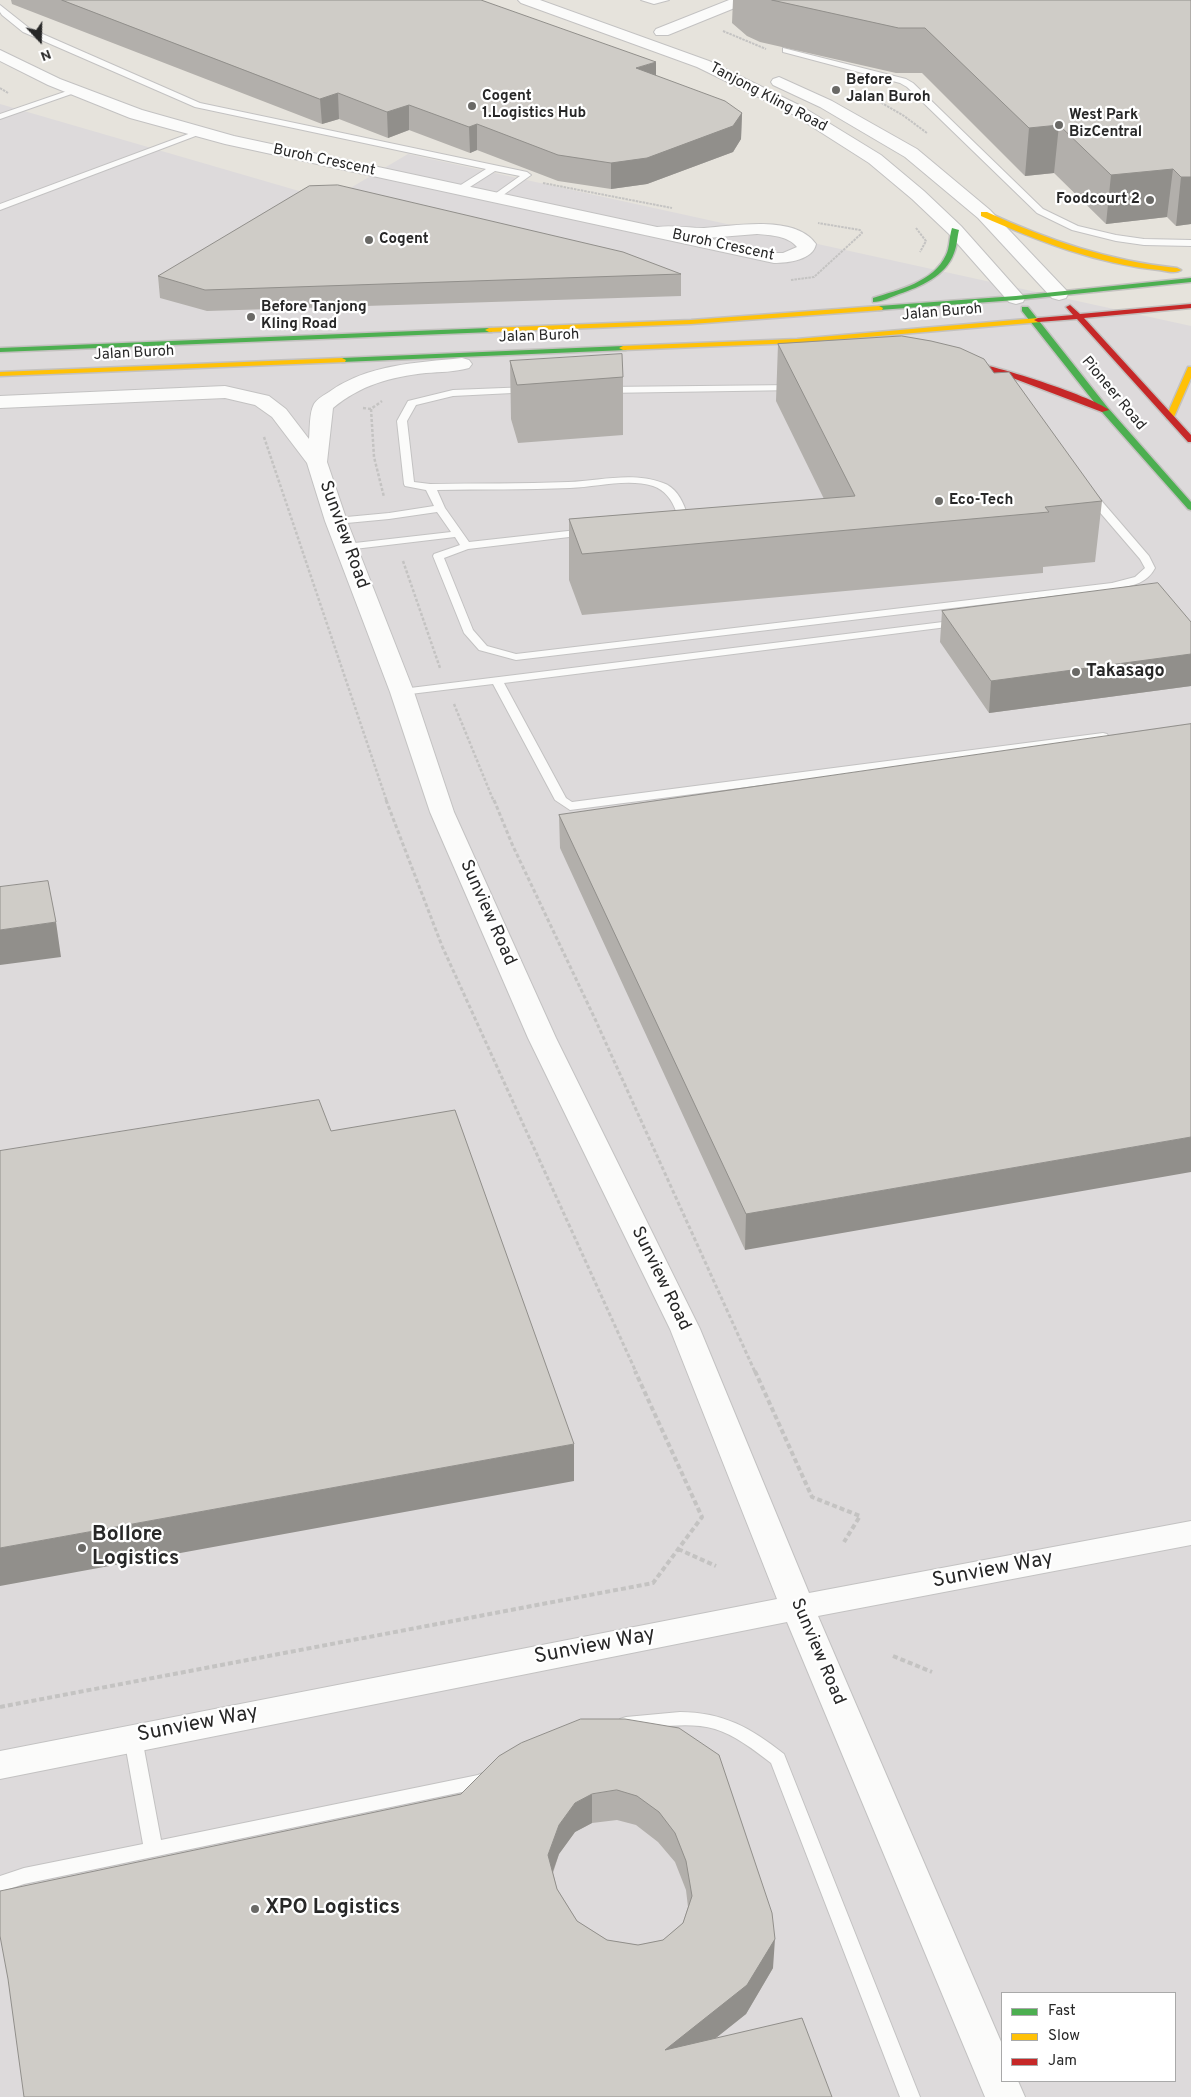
<!DOCTYPE html>
<html>
<head>
<meta charset="utf-8">
<style>
  body { margin:0 }
  #map { position:relative; width:1191px; height:2097px; overflow:hidden; background:#e6e3dc; font-family:Overpass,sans-serif }
  canvas { display:block }
  .legend { position:absolute; left:1001px; top:1992px; width:175px; height:90px; box-sizing:border-box; background:#fff; border:1px solid #a9a9a9; margin:0; padding:6px 9px; list-style:none; font-size:15px; color:#272727 }
  .legend li { display:flex; align-items:center; gap:10px; height:25px }
  .legend b { width:25px; border:1px solid #a9a9a9 }
  .north { position:absolute; left:15px; top:15px; width:50px; height:50px; -webkit-text-stroke:4px #fff; paint-order:stroke; rotate:159deg; font-size:14px; font-weight:700; line-height:20px; text-align:center; color:#272727 }
  .north::after { content:''; display:block; margin:auto; width:18px; height:22px; background:#272727; clip-path:polygon(50% 0,100% 100%,50% 72%,0 100%) }
</style>
</head>
<body>
<div id="map">
<canvas width="1191" height="2097"></canvas>
<ul class="legend">
<li><b style="height:6px;background:#4caf50"></b>Fast</li>
<li><b style="height:6px;background:#ffc107"></b>Slow</li>
<li><b style="height:6px;background:#c62828"></b>Jam</li>
</ul>
<div class="north">N</div>
</div>
<script>
const ctx = document.querySelector('canvas').getContext('2d');
ctx.lineJoin = 'round';
function paint(path, color) {
  ctx.fillStyle = color;
  ctx.fill(path, 'evenodd');
}
function strokePath(path, color, width, dash) {
  ctx.strokeStyle = color;
  ctx.lineWidth = width;
  ctx.lineCap = dash ? 'butt' : 'round';
  ctx.setLineDash(dash || []);
  ctx.stroke(path);
}
function label(font, color, halo, rows, align = 'center') {
  ctx.font = font + ' Overpass,sans-serif';
  ctx.lineWidth = 4.5;
  ctx.setLineDash([]);
  ctx.textBaseline = 'middle';
  ctx.strokeStyle = halo;
  ctx.fillStyle = color;
  for (const [text, x, y, turn = 0] of rows) {
    ctx.save();
    ctx.translate(x, y);
    ctx.rotate((+turn || 0) * Math.PI / 180);
    ctx.textAlign = isNaN(turn) ? turn : align;
    if (halo) ctx.strokeText(text, 0, 0);
    ctx.fillText(text, 0, 0);
    ctx.restore();
  }
}
paint(new Path2D(`
  M0,104l330,96 78,-46 783,172v1771h-1191zM1002,1993h173v88h-173z`), '#dddadb');
const lane = new Path2D(`
  M641,0h28l-15,4z
  M0,5l29,23 171,75 327,69 4,3 -36,26 -4,-3 1,-2 28,-20 -25,-5 -33,21h-6v-4l30,-19 -291,-62 -172,-75 -21,-17 -2,-3z
  M783,48l123,31 7,4 130,126 35,17 38,9 28,4 47,1v6l-47,-1 -28,-4 -44,-11 -35,-17 -130,-126 -7,-4 -117,-31z
  M73,89l7,2 -80,28v-5z
  M199,130l7,2 -206,78v-6z
  M794,385l3,1v4l-192,3 -5,-3 5,-3z
  M529,387l5,3 -2,2 -79,4 -37,9 -9,16 7,61 16,2c46,-1 92,0 138,-2 30,-1 65,-11 95,1 12,4 19,16 23,28 -6,8 -13,15 -24,12l-1,-2c3,-5 10,-5 15,-10 -4,-11 -11,-21 -23,-25 -25,-8 -57,1 -83,2 -44,2 -89,1 -133,2l8,18 24,34 117,-13 5,3 -5,3 -118,14 -24,9 29,72 14,16 29,8 596,-71 23,-6 10,-9 -5,-9 -55,-64 -1,-2 5,-3 4,1 56,65 6,12c-9,17 -25,18 -43,21l-596,71 -37,-10 -15,-17 -31,-77 1,-2 26,-9 -5,-8 -109,13 -5,-3 5,-3 105,-12 -14,-20 -48,7 -53,5 -5,-3 5,-3 53,-5 45,-7 -8,-16 -21,-4 -1,-2 -7,-63 11,-20 45,-11z
  M959,620l6,3 -2,2 -459,58 62,115 6,4 531,-69 4,1 2,3 -2,3 -537,70 -15,-10 -62,-116 -91,11 -6,-3 6,-3z
  M680,1712c43,0 71,16 104,42l136,343h-20l-129,-334c-17,-13 -36,-28 -56,-34 -28,-8 -61,-1 -89,2l-6,-2 -3,-5 3,-5 6,-2z
  M133,1731l6,2 3,5 19,102 317,-65 12,-5 6,2 3,5 -3,5 -15,6 -457,96 -24,8v-16l24,-8 119,-24 -19,-106 3,-5z`);
const street = new Path2D(`
  M518,0h22l169,61 92,45 80,49 43,36 37,35 64,72 -2,4 -7,2 -7,-2 -60,-68 -37,-35 -43,-36 -80,-51 -92,-45 -176,-64z
  M729,0h21l-3,3 -79,32h-12l-2,-3 2,-3z
  M0,50l60,29 82,31 92,26 423,91c15,-2 31,1 47,1 30,-2 91,-14 112,16 -3,16 -28,19 -42,19l-549,-119 -95,-26 -82,-33 -48,-24zM757,234c14,1 31,2 40,13l-14,6h-9l-67,-15z
  M779,77l53,24 85,48 73,61 76,80 2,4 -2,4 -7,2 -7,-2 -74,-80 -73,-61 -85,-50 -47,-22 -2,-3 2,-3z
  M462,358l7,2 3,4 -3,4c-14,4 -29,4 -43,5 -36,4 -65,12 -93,35l-6,54 20,59 67,171 40,120 102,226 144,291 109,264 382,-72v24l-373,71 184,428v37h16l7,16h-40l-198,-475 -787,157v-28l777,-152 -107,-270 -142,-291 -98,-226 -40,-120 -65,-171 -18,-58 -35,-46 -17,-12 -30,-7 -225,10v-12l225,-10 44,10 17,13 23,30c1,-10 0,-26 5,-35 3,-5 10,-9 15,-12 39,-28 87,-29 133,-34z`);
const fast = new Path2D(`
  M952,228l7,2c-2,8 -2,16 -5,23 -8,23 -34,34 -55,41 -8,3 -17,8 -26,8v-4c25,-8 61,-16 73,-43 4,-8 3,-18 6,-27z
  M1191,278v4l-175,18 -137,10 -4,-2 4,-2 137,-10z
  M1022,307h6l80,101 83,94v8l-3,-1 -86,-97 -80,-101z
  M489,328h3v4l-492,20v-4z
  M623,346l4,2 -1,2 -284,12 -4,-2 4,-2z`);
const slow = new Path2D(`
  M981,212h6c61,28 122,49 190,56l4,2c-6,4 -15,1 -22,0 -62,-6 -121,-29 -178,-54z
  M879,306l4,2 -1,2 -191,14 -202,8 -4,-2 4,-2 202,-8z
  M1038,318h3v4l-244,21 -174,7 -4,-2 4,-2 174,-7z
  M342,358l4,2 -1,2 -345,14v-4z
  M1188,367h3v11l-17,39 -7,2 -1,-2z`);
const jam = new Path2D(`
  M1191,304v4l-107,10 107,117v7h-3l-111,-123 -39,3 -4,-2 4,-2 35,-3 -7,-8 4,-2 10,9z
  M951,360c22,-3 141,36 158,50l-7,2 -92,-35 -59,-13z`);
strokePath(lane, '#c3c2c2', 2);
strokePath(street, '#c3c2c2', 2);
strokePath(fast, '#c3c1bf', 3);
strokePath(slow, '#c3c1bf', 3);
strokePath(jam, '#c3c1bf', 3);
strokePath(new Path2D(`
  M723,31l43,18
  M0,88l8,5
  M863,92l41,24 23,17
  M543,183l129,25
  M916,228l10,13 -6,11
  M791,280l23,-3 48,-44 -2,-3 -42,-7`), '#c4c3c2', 2, [2.5, 1]);
strokePath(new Path2D(`
  M363,408l8,1 11,-8
  M371,409l3,48 10,40
  M264,437l123,365
  M403,561l37,107
  M454,704l40,98`), '#c4c3c2', 2.5, [3, 2]);
strokePath(new Path2D(`
  M386,800l56,146 194,426
  M494,800l18,44 83,175 160,353`), '#c4c3c2', 3, [4, 2.5]);
strokePath(new Path2D(`
  M755,1371l57,126 48,19 -16,26
  M678,1549l38,17
  M893,1656l39,16
  M0,1707l653,-124 49,-66 -67,-146`), '#c4c3c2', 4, [5, 3]);
paint(lane, '#fbfbfa');
paint(street, '#fbfbfa');
paint(fast, '#4caf50');
paint(slow, '#ffc107');
paint(jam, '#c62828');
paint(new Path2D(`
  M11,0h470l261,113 -1,26 -8,13 -86,32 -36,5 -53,-8 -81,-31 -7,3 -61,-23 -21,8 -49,-19 -17,5 -310,-120z
  M733,0h458v224l-15,2 -9,-9 -61,7 -52,-51 -29,3 -103,-103h-26l-136,-31 -13,-6 -15,-13z
  M681,274v22l-474,15 -47,-13 -2,-22z
  M778,344l216,29 108,128 -7,61 -52,5v6l-461,42 -13,-35v-61l255,-20 -48,-98z
  M510,361l113,16v58l-105,8 -7,-24z
  M942,611l249,11v64l-202,27 -49,-71z
  M1191,724l-446,526 -185,-402 -1,-33z
  M625,1719l148,249 -27,46 -30,24 116,59 -823,-113 452,-190zM617,1820l19,5 22,17 17,20 11,28 2,17 -5,16 -20,17 -25,5 -31,-5 -30,-19 -20,-32 -4,-16 6,-19 16,-22 17,-9z`), '#b2afab');
paint(new Path2D(`
  M656,62v25l-20,-19z
  M338,93l1,26 -17,5 -2,-25z
  M409,105v25l-21,8 -1,-26z
  M742,113l-1,26 -8,13 -86,32 -36,5v-26z
  M477,124v26l-7,3 -1,-26z
  M1059,125l-5,48 -29,3 4,-48z
  M1173,169l-6,48 -61,7 5,-49z
  M1181,177h10v47l-15,2z
  M1191,654v32l-202,27 2,-32z
  M56,922l5,35 -61,8v-35z
  M1191,1137v35l-446,78 1,-36z
  M574,1444v37l-574,105v-38z
  M592,1794v29l-17,9 -16,22 -11,31v-30l11,-30 16,-22z
  M775,1939l-2,29 -27,46 -82,65 1,-29z`), '#918f8b');
const building = new Path2D(`
  M62,0h419l175,62 -20,6 89,33 17,12 -9,13 -86,32 -36,5 -53,-8 -81,-31 -8,3 -60,-22 -22,7 -49,-19 -18,6z
  M772,0h419v177h-10l-8,-8 -62,6 -52,-50 -30,3 -104,-100h-26z
  M338,185l285,67 58,22 -476,16 -47,-14 151,-90z
  M902,336l29,5 29,7 24,11 10,14 15,-1 93,129 -57,6 4,5 -467,42 -13,-35 286,-23 -77,-152z
  M622,354l1,23 -106,8 -7,-24z
  M1158,583l33,39v32l-200,27 -49,-70z
  M1191,724v413l-445,77 -187,-399z
  M48,881l8,41 -56,8v-43z
  M319,1100l12,31 124,-21 119,334 -574,104v-397z
  M581,1719h44l54,9 40,27 53,158 3,26 -28,46 -82,65 137,-32 30,79h-808l-16,-118 -8,-43v-45l461,-97 38,-38 22,-13zM617,1790l20,6 22,16 16,21 11,28 6,35 -9,27 -20,17 -25,5 -31,-5 -30,-19 -20,-32 -9,-34 11,-30 16,-22 17,-9z`);
paint(building, '#cfccc7');
strokePath(building, '#918f8b', 1);
for (const [x, y, r, color] of [
  [836,90,5,"#6a6966"],
  [472,106,5,"#6a6966"],
  [1059,125,5,"#6a6966"],
  [1150,200,5,"#6a6966"],
  [369,240,5,"#6a6966"],
  [251,317,5,"#6a6966"],
  [939,501,5,"#6a6966"],
  [1076,672,5,"#6a6966"],
  [82,1548,5,"#6a6966"],
  [255,1909,5,"#6a6966"]
]) {
  const dot = new Path2D();
  dot.arc(x, y, r, 0, 2 * Math.PI);
  ctx.fillStyle = color;
  ctx.fill(dot);
  strokePath(dot, '#fff', 2);
}
label('bold 15px', '#272727', '#fff', [
  ["Before",846,81],
  ["Jalan Buroh",846,98],
  ["Cogent",482,97],
  ["1.Logistics Hub",482,114],
  ["West Park",1069,116],
  ["BizCentral",1069,133],
  ["Foodcourt 2",1140,200,"right"],
  ["Cogent",379,240],
  ["Before Tanjong",261,308],
  ["Kling Road",261,325],
  ["Eco-Tech",949,501]
], 'left');
label('15px', '#272727', '#fff', [
  ["Tanjong Kling Road",768,98,28],
  ["Buroh Crescent",324,161,12],
  ["Buroh Crescent",723,246,12],
  ["Jalan Buroh",942,313,-5],
  ["Jalan Buroh",539,337,-2],
  ["Jalan Buroh",134,354,-3],
  ["Pioneer Road",1113,394,50]
]);
label('18px', '#272727', '#fff', [
  ["Sunview Road",343,535,70],
  ["Sunview Road",487,913,66],
  ["Sunview Road",660,1279,64],
  ["Sunview Road",817,1652,67]
]);
label('bold 18px', '#272727', '#fff', [
  ["Takasago",1086,672]
], 'left');
label('bold 21px', '#272727', '#fff', [
  ["Bollore",92,1536],
  ["Logistics",92,1560],
  ["XPO Logistics",265,1909]
], 'left');
label('21px', '#272727', '#fff', [
  ["Sunview Way",993,1571,-11],
  ["Sunview Way",595,1647,-11],
  ["Sunview Way",198,1725,-11]
]);
</script>
</body>
</html>
